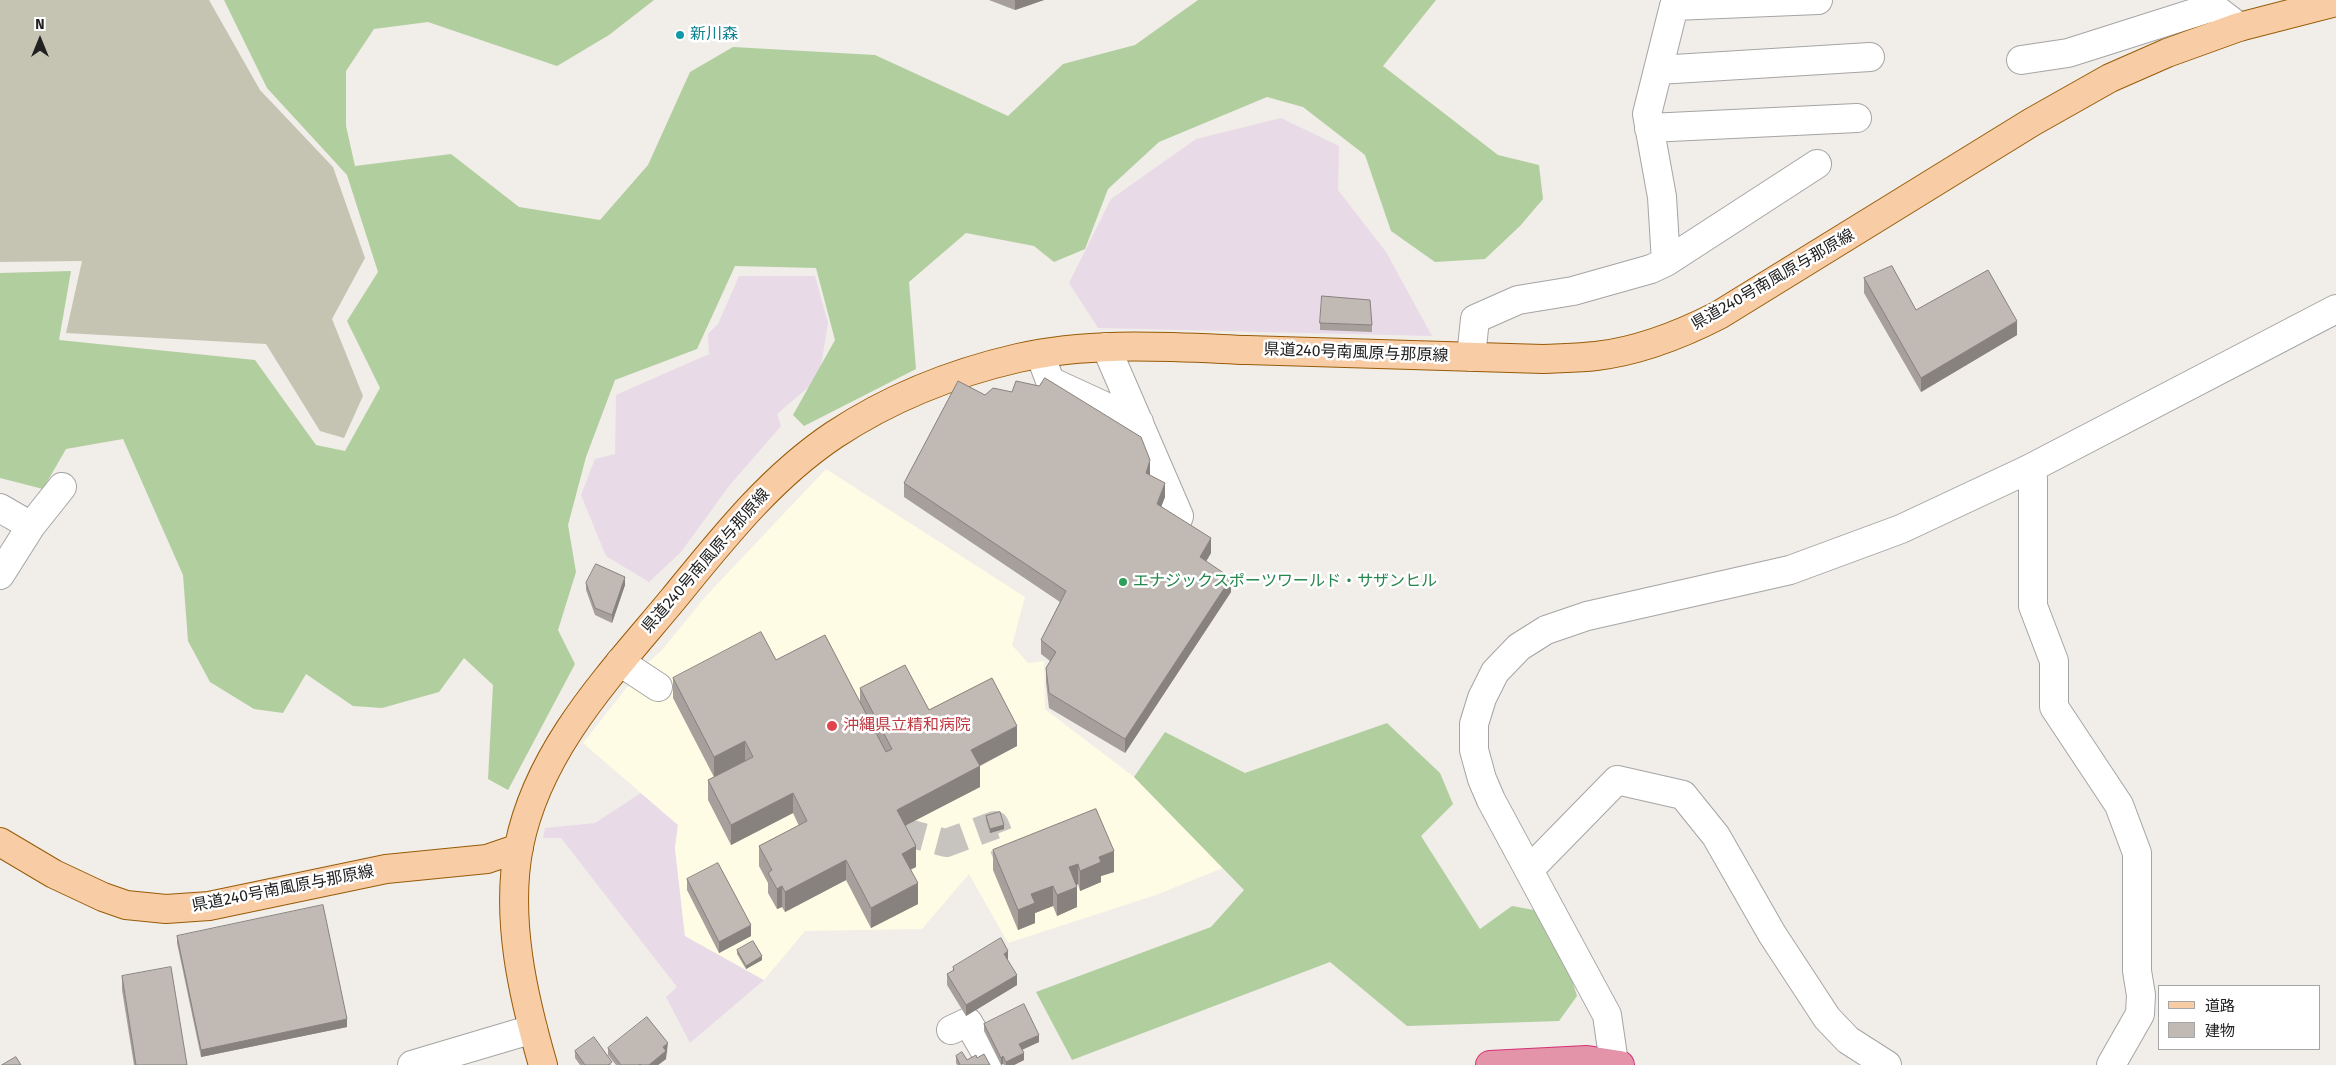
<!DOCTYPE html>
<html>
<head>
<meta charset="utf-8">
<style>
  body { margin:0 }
  #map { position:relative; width:2336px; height:1065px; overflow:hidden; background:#f1ede8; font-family:"Fira Sans","Noto Sans JP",sans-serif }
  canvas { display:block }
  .legend { position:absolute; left:2158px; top:985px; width:162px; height:65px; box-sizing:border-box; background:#fff; border:1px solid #a6a6a6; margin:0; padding:6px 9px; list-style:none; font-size:15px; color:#212121 }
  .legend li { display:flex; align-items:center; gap:10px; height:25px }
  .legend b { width:25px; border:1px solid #a6a6a6 }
  .north { position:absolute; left:15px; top:15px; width:50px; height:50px; -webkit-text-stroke:4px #fff; paint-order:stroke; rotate:0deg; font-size:14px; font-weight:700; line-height:20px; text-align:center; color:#212121 }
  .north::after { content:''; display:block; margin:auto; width:18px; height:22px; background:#212121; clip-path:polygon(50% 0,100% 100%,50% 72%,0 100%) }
</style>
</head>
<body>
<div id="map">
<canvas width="2336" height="1065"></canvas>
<ul class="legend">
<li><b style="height:6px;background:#f8cda5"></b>道路</li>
<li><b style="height:14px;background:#c1b9b4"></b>建物</li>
</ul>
<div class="north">N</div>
</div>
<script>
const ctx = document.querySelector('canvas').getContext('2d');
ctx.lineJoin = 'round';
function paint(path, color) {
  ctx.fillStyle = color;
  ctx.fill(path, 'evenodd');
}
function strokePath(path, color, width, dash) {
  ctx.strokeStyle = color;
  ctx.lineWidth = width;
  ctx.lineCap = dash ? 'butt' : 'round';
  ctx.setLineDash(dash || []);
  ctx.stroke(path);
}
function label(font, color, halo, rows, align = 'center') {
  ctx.font = font + ' "Fira Sans","Noto Sans JP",sans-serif';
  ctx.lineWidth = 5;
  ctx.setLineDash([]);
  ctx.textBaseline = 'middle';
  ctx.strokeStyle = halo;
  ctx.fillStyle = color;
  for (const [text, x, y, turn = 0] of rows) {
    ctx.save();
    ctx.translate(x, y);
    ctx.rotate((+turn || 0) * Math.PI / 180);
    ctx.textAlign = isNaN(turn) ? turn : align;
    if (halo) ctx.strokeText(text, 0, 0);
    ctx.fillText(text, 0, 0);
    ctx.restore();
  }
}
paint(new Path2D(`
  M1281,118l58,28 -1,44 48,62 46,84 -334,-8 -29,-45 42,-84 85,-60z
  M739,276h76l13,47 -9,55 -42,36 4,12 -52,60 -48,66 -32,30 -43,-26 -25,-61 14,-36 20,-5 1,-59 93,-41 -1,-20 10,-10z
  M641,793l37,32 -3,23 10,88 79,44 -74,63 -24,-46 11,-10 -116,-149h-18l2,-10 50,-5z`), '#e9dae8');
paint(new Path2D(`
  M826,469l199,128 -13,48 16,18 16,-2 1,48 89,68 89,91 -67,27 -148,48 -39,-69 -47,55 -117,2 -41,49 -79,-44 -10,-88 3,-23 -95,-82 59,-75 20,-18 43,-53z`), '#fefce4');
paint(new Path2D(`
  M0,0h209l51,90 73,77 32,91 -33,61 31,77 -19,42 -24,-7 -54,-87 -200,-11 16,-72 -82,1z`), '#c5c4b3');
paint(new Path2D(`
  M224,0h430l-45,35 -52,31 -129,-44 -54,7 -28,42v55l9,40 96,-12 68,53 81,13 48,-55 42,-93 43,-25 142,8 133,61 55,-52 72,-19 63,-45h238l-53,66 115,89 41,10 4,34 -23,27 -35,33 -50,3 -44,-31 -26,-76 -62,-48 -36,-10 -108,45 -51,47 -23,60 -31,13 -20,-16 -68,-13 -57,49 7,87 -112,57 -11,-11 42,-75 -19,-72 -81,-2 -38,83 -82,31 -29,77 -18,68 8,47 -18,58 17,34 -67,126 -20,-11 5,-94 -29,-27 -25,34 -57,16 -29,-2 -47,-32 -23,39 -29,-4 -44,-27 -22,-41 -5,-66 -60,-136 -57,10 -23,40 -43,-11v-205l71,-2 -12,69 196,20 61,85 29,6 35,-63 -33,-67 31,-49 -31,-97 -80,-87z
  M1387,723l53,50 13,31 -32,32 59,93 32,-23 22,4 34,57 9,29 -18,25 -152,5 -77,-64 -258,98 -36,-68 175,-65 33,-37 -110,-113 31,-45 80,41z`), '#b1ce9f');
strokePath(new Path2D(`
  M897,830l49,13 49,-18 15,38`), '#c7c4c0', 28, [28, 14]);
const minor = new Path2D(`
  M2021,60l47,-7 145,-46 26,20
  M1658,70l212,-13
  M1649,128l208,-10
  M1666,262l151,-98
  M1106,347l73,169 -5,13
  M1040,354l10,27 89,41
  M1471,357l4,-38 43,-19 55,-9 78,-22 15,-7 -4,-65 -15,-83 27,-108 144,-6
  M2029,469l4,10v127l21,55v46l65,98 18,48v118l4,24 -1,19 -29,51
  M0,508l31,18
  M0,575l31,-49 31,-39
  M620,662l38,25
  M1529,870l88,-90 66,15 33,41 56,98 55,84 21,22 39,25
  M951,1030l17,-8 25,43
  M1614,1063l-7,-48 -116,-215 -9,-21 -8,-29v-26l8,-26 13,-26 24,-25 27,-17 41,-14 203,-46 111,-41 128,-60 307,-160
  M412,1065l121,-36`);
const major = new Path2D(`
  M0,842l54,32 49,23 23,8 40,4 43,-3 177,-37 101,-10 32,-11
  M543,1065c-20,-69 -38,-147 -24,-219 20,-99 93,-173 155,-248 49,-60 96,-120 160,-163 56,-37 119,-62 184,-77 74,-17 153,-11 229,-8 98,3 197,6 296,9 18,-1 36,-1 53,-3 44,-5 84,-21 123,-41l313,-193 78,-44 57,-25 72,-26 97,-25`);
const highway = new Path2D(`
  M1490,1065l97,-5 33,5`);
strokePath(minor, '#a5a5a5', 30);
strokePath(major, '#975b07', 30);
strokePath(highway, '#d43076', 30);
strokePath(minor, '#fff', 28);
strokePath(major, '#f8cda5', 28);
strokePath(highway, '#e494a9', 28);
paint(new Path2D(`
  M989,0h55l-29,10z
  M1864,278l52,32 101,25 -96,57 -57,-99z
  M1320,323l52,2v7l-52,-2z
  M985,395l165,80 15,22 -4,9 50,47 -5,8 25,31 -106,161 -76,-45 -3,-26v-14l4,-7 -9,-7v-14l19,-38 -156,-105v-14z
  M586,583l39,2 -13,38 -17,-8 -9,-25z
  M776,660l84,43v-15l69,22 88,36 -37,20v21l-75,38 11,42 -5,2 7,35 -47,24 -25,-48 -61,32 -3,-5 -5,2 -9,-16v-10l-9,-17v-20l40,-20 -6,-13 -62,32 -23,-45v-20l6,-3 -41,-79v-20z
  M1096,809l18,63 -13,4v6l-21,9 -2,-7 -1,1v22l-20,9 -4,-10 -18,7v10l-17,7 -25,-60v-20z
  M986,816l18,13 -14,4 -4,-13z
  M687,879l64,57 -32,17 -32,-63z
  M177,936l170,91 -146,30 -24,-114z
  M737,950l25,10 -16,9 -9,-15z
  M1008,961l9,24 -51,31 -19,-31v-11l6,-3v-4z
  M122,976l65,89h-53l-12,-75z
  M984,1024l55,18 -17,8 2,10 -10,5h-10l-1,-1 -2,1 -17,-34z
  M608,1048l60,3 -2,1v7l-8,6h-42l-8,-10z
  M575,1051l37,14h-32l-5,-7z
  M956,1056l11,4 10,-2 13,7h-33l-1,-2z`), '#a69f9b');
paint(new Path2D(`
  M1015,0h29l-29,10z
  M2017,321v14l-96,57v-14z
  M1150,460v15l-4,12v-14z
  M1165,483v14l-8,21v-14z
  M1211,538v15l-11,19v-15z
  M625,577v8l-13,38v-8z
  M1231,578v14l-106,161v-14z
  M1017,726v20l-46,24v-20z
  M745,741v20l-31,16v-20z
  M980,766v21l-83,43v-20z
  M793,793v20l-62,32v-20z
  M1004,825v4l-14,4v-4z
  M916,846v21l-14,7v-20z
  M1114,851v21l-13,4v6l-21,9v-20l19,-14z
  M846,860v20l-61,32v-20z
  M1078,864v20l-9,4v-21z
  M918,883v21l-47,24v-20z
  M782,886v21l-5,2v-20z
  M1053,886v20l-18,7v10l-17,7v-20l13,-16z
  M1077,887v20l-20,9v-21z
  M751,925v11l-32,17v-11z
  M1008,951v11l-4,-8z
  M762,956v4l-16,9v-3z
  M1017,975v10l-51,31v-11z
  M347,1019v8l-146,30v-7z
  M1039,1035v7l-20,9v-7z
  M668,1043l-2,16 -8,6h-9l14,-18z
  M1024,1053v7l-10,5h-8v-3z
  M1003,1056v8l-2,1v-7z`), '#87827e');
const building = new Path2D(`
  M1892,266l24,44 72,-40 29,51 -96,57 -57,-100z
  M1322,296l48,4 2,25 -52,-2z
  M1045,378l96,59 9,23 -4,13 19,10 -8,21 54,34 -11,19 31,21 -106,161 -76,-46 -3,-25 10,-16 -15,-12 25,-49 -162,-108 54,-102 27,14 8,-7 19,4 4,-11 23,5z
  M596,564l29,13 -13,38 -17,-7 -9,-25z
  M761,632l15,28 49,-25 61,117 6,-3 -32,-61 45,-23 24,45 63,-32 25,48 -46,24 9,16 -83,44 19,36 -14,8 16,29 -47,25 -25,-48 -61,32 -3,-6 -5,3 -9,-16 4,-3 -13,-24 48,-25 -14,-28 -62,32 -23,-45 45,-23 -8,-16 -31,16 -41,-79z
  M1096,809l18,42 -15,6 2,5 -21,9 -2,-7 -9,3 8,20 -20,8 -4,-9 -22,8 4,9 -17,7 -25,-60z
  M1000,812l4,13 -14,4 -4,-13z
  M718,863l33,62 -32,17 -32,-63z
  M323,905l24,114 -146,31 -24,-114z
  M1001,938l7,13 -4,3 13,21 -51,30 -19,-31 7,-4 -1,-3z
  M753,941l9,15 -16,10 -9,-16z
  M171,967l16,98h-51l-14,-89z
  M1024,1004l15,31 -20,9 5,9 -18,9 -3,-6 -2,2 -17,-34z
  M647,1017l21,26 -5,4 3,4 -17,14h-8l-1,-1 -1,1h-18l-13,-17z
  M594,1037l18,25 -4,3h-23l-10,-14z
  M962,1052l5,8 9,-5 1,3 7,-4 6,11h-30l-4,-9z
  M16,1057l5,8h-19z`);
paint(building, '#c1b9b4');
strokePath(building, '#87827e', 1);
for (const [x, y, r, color] of [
  [680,35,5,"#0f9aa8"],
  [1123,582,5,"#2e9e5b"],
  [832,726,6,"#e0444e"]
]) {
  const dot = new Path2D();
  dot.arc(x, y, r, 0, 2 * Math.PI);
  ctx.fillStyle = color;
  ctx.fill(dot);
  strokePath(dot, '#fff', 2);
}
label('16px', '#0d838f', '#fff', [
  ["新川森",690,35]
], 'left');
label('16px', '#212121', '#fff', [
  ["県道240号南風原与那原線",1773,280,-30],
  ["県道240号南風原与那原線",1356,353,2],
  ["県道240号南風原与那原線",706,561,-49],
  ["県道240号南風原与那原線",283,889,-11]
]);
label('16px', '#27864d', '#fff', [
  ["エナジックスポーツワールド・サザンヒル",1133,582]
], 'left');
label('16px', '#be3a42', '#fff', [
  ["沖縄県立精和病院",843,726]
], 'left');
</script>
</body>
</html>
